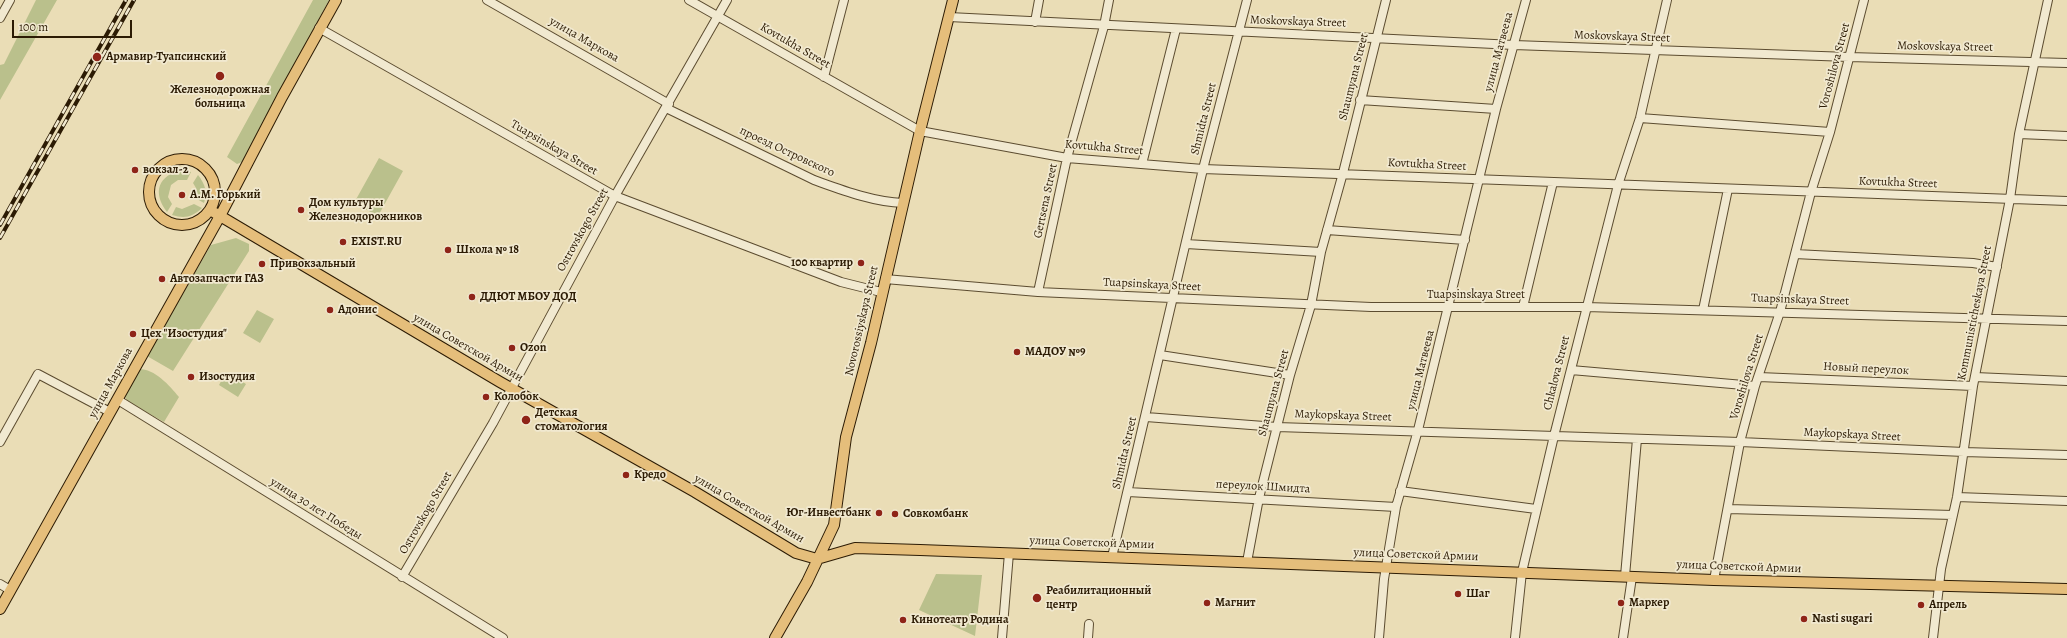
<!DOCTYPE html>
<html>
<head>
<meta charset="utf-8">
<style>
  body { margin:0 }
  #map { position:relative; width:2067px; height:638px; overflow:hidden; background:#eaddb6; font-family:Alegreya,serif }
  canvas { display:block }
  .scale { position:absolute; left:12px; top:20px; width:120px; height:18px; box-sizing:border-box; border:2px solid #2c1b04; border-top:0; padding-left:5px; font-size:12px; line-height:14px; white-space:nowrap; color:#2c1b04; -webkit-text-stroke:3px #f1e9d0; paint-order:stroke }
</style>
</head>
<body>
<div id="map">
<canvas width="2067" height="638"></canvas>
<div class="scale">100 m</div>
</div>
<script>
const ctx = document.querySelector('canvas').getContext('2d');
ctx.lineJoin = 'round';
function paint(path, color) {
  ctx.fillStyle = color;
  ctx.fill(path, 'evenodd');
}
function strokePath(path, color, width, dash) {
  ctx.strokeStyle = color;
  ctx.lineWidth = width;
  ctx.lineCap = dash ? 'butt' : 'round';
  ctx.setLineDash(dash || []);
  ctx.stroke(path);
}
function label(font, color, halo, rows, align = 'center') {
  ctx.font = font + ' Alegreya,serif';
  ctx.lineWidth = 3.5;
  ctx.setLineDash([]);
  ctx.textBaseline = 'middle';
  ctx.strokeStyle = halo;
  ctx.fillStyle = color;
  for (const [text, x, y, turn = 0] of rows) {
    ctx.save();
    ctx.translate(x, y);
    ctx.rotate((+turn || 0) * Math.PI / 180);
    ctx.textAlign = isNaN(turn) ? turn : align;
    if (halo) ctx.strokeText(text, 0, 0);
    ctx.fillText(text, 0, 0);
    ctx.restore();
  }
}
paint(new Path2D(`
  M36,0h21l-57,100v-35l4,-1z
  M313,0h16l-87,162 -5,2 -10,-7z
  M379,158l24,13 -25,45 -24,-13z
  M183,170l8,2 -4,8h-9l-7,5 -3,12 4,7 -5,8c-15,-20 -9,-37 16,-42z
  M198,175c7,9 10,17 6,28l-7,-4 -1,-11 -3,-5z
  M194,204l8,4c-10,9 -17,11 -30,7l4,-8 6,2z
  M236,238l13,6v7l-76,120 -26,-15 64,-111z
  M257,310l17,9 -14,24 -17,-10z
  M139,369c16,0 30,16 40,28l-15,25 -37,-21 -3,-7z
  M226,372l20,12 -8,13 -19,-12z
  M936,574l46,1 -7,61 -56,-26z`), '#bac08c');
const minor = new Path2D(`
  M487,0l182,104
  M689,0l231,131 147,27 136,11 864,32
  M949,17l565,28 335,12 218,6
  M0,18l10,-18
  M1035,22l4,-22
  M319,28l296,168 226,86 40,10
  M824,77l20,-77
  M1360,100l136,9
  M666,108l148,72c28,10 59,22 89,23
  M1640,118l190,14
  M2019,134l48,2
  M1142,164l34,-135
  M1327,230l138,10
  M1186,244l135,8
  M1795,254l178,9 24,4
  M885,279l153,13 333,15h215l481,14
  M1038,292l29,-134 37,-132 5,-26
  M1523,307l30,-125
  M1703,310l25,-121
  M1160,355l130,20
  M1571,370l184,16
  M1759,377l214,9
  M1975,377l92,4
  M118,400l385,238
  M1146,417l131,10 463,15 224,10 103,3
  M0,442l38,-68 72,38
  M1400,491l136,18
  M1128,492l268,15
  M1957,497l110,4
  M1728,509l225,6
  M1112,557l91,-388 44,-169
  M1247,562l12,-64 31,-123 21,-70 10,-53 22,-79 43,-173
  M1625,576l12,-137
  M402,577l91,-154 122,-227 112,-196
  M1714,580l26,-138 15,-56 25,-74 31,-120 19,-60 34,-132
  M0,584l10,6
  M1002,638l7,-85
  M1088,638l1,-14
  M1379,638l5,-59 12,-72 22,-77 78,-321 30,-109
  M1515,638l7,-66 32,-136 64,-251 22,-67 27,-118
  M1623,638l9,-61
  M1933,638l8,-69 16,-72 16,-111 37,-187 9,-65 29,-134`);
const major = new Path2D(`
  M149 192a33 33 0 1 1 66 0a33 33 0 1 1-66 0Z
  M210,210l290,172 195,110 101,61 21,6 38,-11 65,2 794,30 353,9
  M0,609l220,-393 62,-119 54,-97
  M775,638l32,-56 27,-57 12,-88 25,-94 49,-212 33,-131`);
strokePath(minor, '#5c4c30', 10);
strokePath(major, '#2c1b04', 12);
strokePath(minor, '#f1e9d0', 8);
strokePath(major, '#e5be7b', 10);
const rail = new Path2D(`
  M0,225l126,-225
  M0,238l134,-238`);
strokePath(rail, '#2c1b04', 4);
strokePath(rail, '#f1e9d0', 2.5, [8]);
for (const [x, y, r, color] of [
  [97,57,5,"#8f2418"],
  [220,76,5,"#8f2418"],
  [135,170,4,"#8f2418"],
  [182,195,4,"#8f2418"],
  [301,210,4,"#8f2418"],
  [343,242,4,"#8f2418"],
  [448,250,4,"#8f2418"],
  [861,263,4,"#8f2418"],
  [262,264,4,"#8f2418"],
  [162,279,4,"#8f2418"],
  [472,297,4,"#8f2418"],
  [330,310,4,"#8f2418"],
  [133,334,4,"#8f2418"],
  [512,348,4,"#8f2418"],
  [1017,352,4,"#8f2418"],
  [191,377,4,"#8f2418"],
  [486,397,4,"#8f2418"],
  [526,420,5,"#8f2418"],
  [626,475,4,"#8f2418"],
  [879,513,4,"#8f2418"],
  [895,514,4,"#8f2418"],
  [1458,594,4,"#8f2418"],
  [1037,598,5,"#8f2418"],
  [1207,603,4,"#8f2418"],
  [1621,603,4,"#8f2418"],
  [1921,605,4,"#8f2418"],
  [1804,619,4,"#8f2418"],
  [903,620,4,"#8f2418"]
]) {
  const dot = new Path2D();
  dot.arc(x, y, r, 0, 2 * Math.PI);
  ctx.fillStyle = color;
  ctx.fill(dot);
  strokePath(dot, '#f1e9d0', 1.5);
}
label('12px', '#2c1b04', '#f1e9d0', [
  ["Moskovskaya Street",1298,22,2],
  ["Moskovskaya Street",1622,37,2],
  ["улица Маркова",584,40,30],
  ["Kovtukha Street",795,46,30],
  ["Moskovskaya Street",1945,47,1],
  ["улица Матвеева",1499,52,-75],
  ["Voroshilova Street",1835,66,-75],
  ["Shaumyana Street",1354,77,-76],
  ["Shmidta Street",1204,119,-76],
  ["Tuapsinskaya Street",554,148,30],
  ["Kovtukha Street",1104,148,5],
  ["проезд Островского",787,152,25],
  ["Kovtukha Street",1427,165,3],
  ["Kovtukha Street",1898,183,2],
  ["Gertsena Street",1046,201,-78],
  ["Ostrovskogo Street",583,230,-61],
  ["Tuapsinskaya Street",1152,285,3],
  ["Tuapsinskaya Street",1476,295],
  ["Tuapsinskaya Street",1800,300,2],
  ["Kommunisticheskaya Street",1975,313,-79],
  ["Novorossiyskaya Street",862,321,-77],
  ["улица Советской Армии",468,348,30],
  ["Новый переулок",1866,369,3],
  ["улица Матвеева",1421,370,-76],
  ["Chkalova Street",1557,373,-76],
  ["Voroshilova Street",1747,377,-73],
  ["улица Маркова",111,383,-61],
  ["Shaumyana Street",1274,393,-75],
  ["Maykopskaya Street",1343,416,2],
  ["Maykopskaya Street",1852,435,3],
  ["Shmidta Street",1125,453,-77],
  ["переулок Шмидта",1263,487,3],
  ["улица 30 лет Победы",316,509,32],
  ["улица Советской Армии",749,509,30],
  ["Ostrovskogo Street",426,513,-60],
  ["улица Советской Армии",1092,543,2],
  ["улица Советской Армии",1416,555,2],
  ["улица Советской Армии",1739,567,2]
]);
label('bold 12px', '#2c1b04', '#f1e9d0', [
  ["Армавир-Туапсинский",106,57],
  ["Железнодорожная",220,90,"center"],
  ["больница",220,104,"center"],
  ["вокзал-2",143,170],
  ["А.М. Горький",190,195],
  ["Дом культуры",309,203],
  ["Железнодорожников",309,217],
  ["EXIST.RU",351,242],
  ["Школа № 18",456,250],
  ["100 квартир",853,263,"right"],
  ["Привокзальный",270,264],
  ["Автозапчасти ГАЗ",170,279],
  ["ДДЮТ МБОУ ДОД",480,297],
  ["Адонис",338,310],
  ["Цех \"Изостудия\"",141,334],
  ["Ozon",520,348],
  ["МАДОУ №9",1025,352],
  ["Изостудия",199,377],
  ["Колобок",494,397],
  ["Детская",535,413],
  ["стоматология",535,427],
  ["Кредо",634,475],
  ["Юг-Инвестбанк",871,513,"right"],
  ["Совкомбанк",903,514],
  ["Реабилитационный",1046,591],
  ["центр",1046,605],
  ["Шаг",1466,594],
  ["Магнит",1215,603],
  ["Маркер",1629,603],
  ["Апрель",1929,605],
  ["Nasti sugari",1812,619],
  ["Кинотеатр Родина",911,620]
], 'left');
</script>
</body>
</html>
